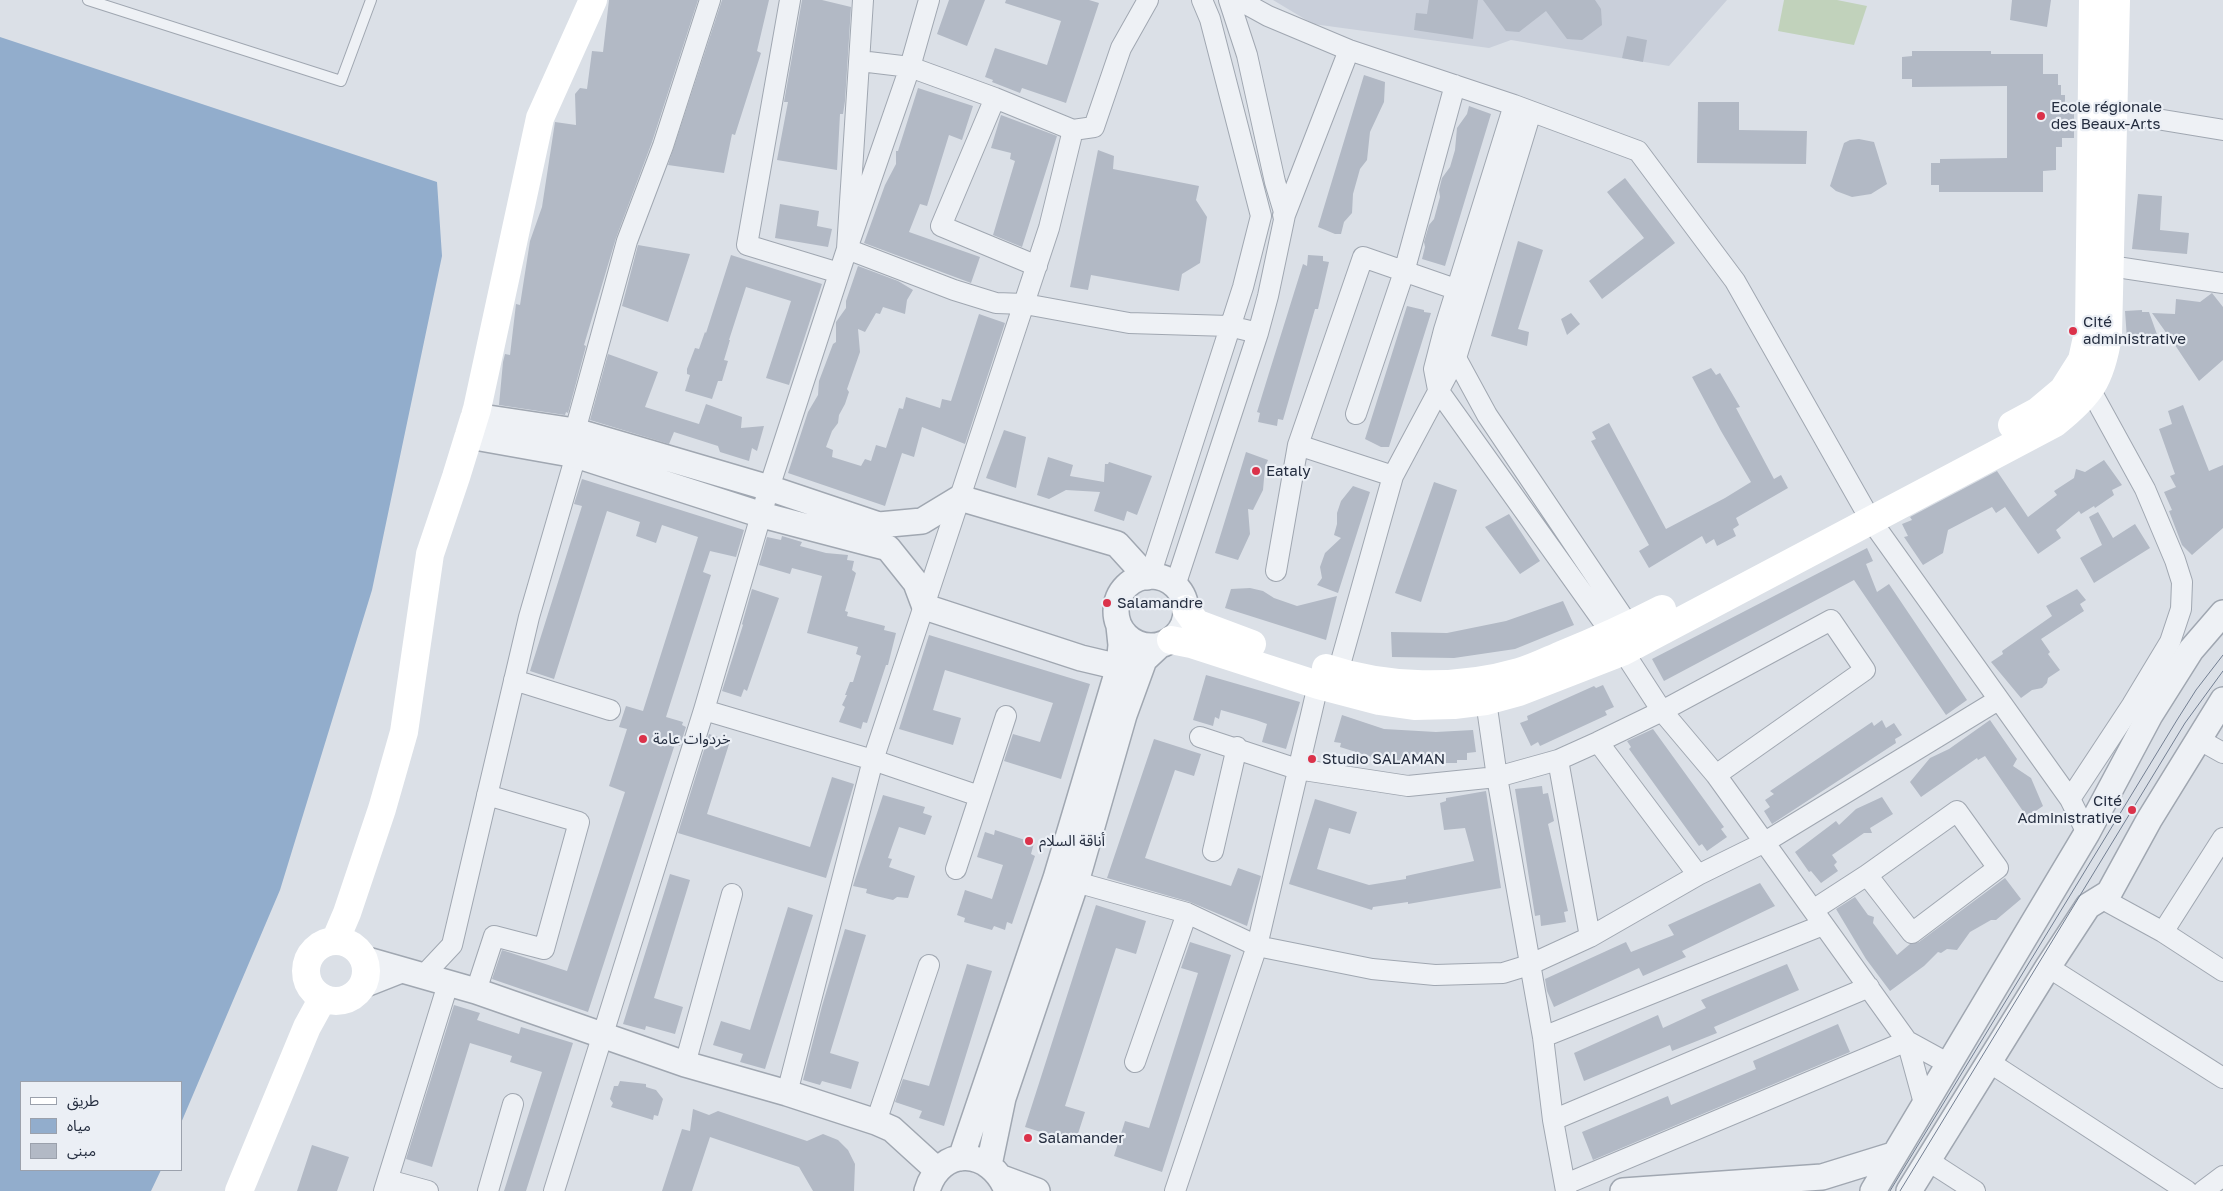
<!DOCTYPE html>
<html>
<head>
<meta charset="utf-8">
<style>
  body { margin:0 }
  #map { position:relative; width:2223px; height:1191px; overflow:hidden; background:#dbe0e7; font-family:"Golos Text","Noto Sans Arabic",sans-serif }
  canvas { display:block }
  .legend { position:absolute; left:20px; top:1081px; width:162px; height:90px; box-sizing:border-box; background:#ebeff5; border:1px solid #9ba1ac; margin:0; padding:6px 9px; list-style:none; font-size:15px; color:#242d3f }
  .legend li { display:flex; align-items:center; gap:10px; height:25px }
  .legend b { width:25px; border:1px solid #9ba1ac }
</style>
</head>
<body>
<div id="map">
<canvas width="2223" height="1191"></canvas>
<ul class="legend">
<li><b style="height:6px;background:#fff"></b>طريق</li>
<li><b style="height:14px;background:#92adcc"></b>مياه</li>
<li><b style="height:14px;background:#b2b9c5"></b>مبنى</li>
</ul>
</div>
<script>
const ctx = document.querySelector('canvas').getContext('2d');
ctx.lineJoin = 'round';
function paint(path, color) {
  ctx.fillStyle = color;
  ctx.fill(path, 'evenodd');
}
function strokePath(path, color, width, dash) {
  ctx.strokeStyle = color;
  ctx.lineWidth = width;
  ctx.lineCap = dash ? 'butt' : 'round';
  ctx.setLineDash(dash || []);
  ctx.stroke(path);
}
function label(font, color, halo, rows, align = 'center') {
  ctx.font = font + ' "Golos Text","Noto Sans Arabic",sans-serif';
  ctx.lineWidth = 4.5;
  ctx.setLineDash([]);
  ctx.textBaseline = 'middle';
  ctx.strokeStyle = halo;
  ctx.fillStyle = color;
  for (const [text, x, y, turn = 0] of rows) {
    ctx.save();
    ctx.translate(x, y);
    ctx.rotate((+turn || 0) * Math.PI / 180);
    ctx.textAlign = isNaN(turn) ? turn : align;
    if (halo) ctx.strokeText(text, 0, 0);
    ctx.fillText(text, 0, 0);
    ctx.restore();
  }
}
paint(new Path2D(`
  M1273,0h454l-58,66 -158,-26 -22,8 -176,-24z`), '#c9cfda');
paint(new Path2D(`
  M1784,0h53l30,6 -13,39 -76,-14z`), '#c1d2bb');
paint(new Path2D(`
  M0,37l437,145 5,74 -70,334 -92,300 -99,233v-41h-160v88h140l-10,21h-151z`), '#92adcc');
paint(new Path2D(`
  M609,0h89l-46,142 -36,96 -32,107 2,1 -18,67 -2,-1 -1,3 -66,-10 4,-43 2,-8 5,1 6,-51 4,1 10,-64 12,-34 13,-85 21,3 -1,-31 5,-6 7,1 5,-38 11,1z
  M722,0h47l-12,51 4,2 -26,82 -3,-1 -8,39 -56,-8z
  M802,0h20l29,7 -6,94 -2,13h-3l-3,56 -60,-10 11,-58h-4z
  M949,0h36l-18,46 -30,-12z
  M1006,0h83l10,3 -33,100 -44,-15 -2,5 -28,-11 1,-2 -8,-3 10,-29 52,17 14,-44 -56,-18z
  M1429,0h49l-5,39 -59,-9 2,-17 11,1z
  M1483,0h112l6,9 1,16 -20,15 -15,-1 -21,-28 -27,21 -13,-1z
  M2012,0h39l-4,27 -37,-7z
  M1627,36l20,4 -4,22 -21,-4z
  M1912,51h79v3h52v20h15v11h3v10h4v13h9v30h-12v9h-6v23l-13,1v21h-104v-7h-8v-22h9v-4l67,-1v-72l-95,1v-8h-10v-22l10,-1z
  M1364,75l21,7 -1,20 -14,30 -3,28 -7,9 -7,25 -1,19 -8,9 -3,12h-6l-17,-7z
  M918,88l55,18 -11,34 -13,-5 -22,71 -7,-2 -11,28 71,25 -9,26 -107,-40 21,-58 11,-21v-13h2z
  M1698,102h41v28l68,1 -1,33 -109,-1z
  M1469,106l22,8 -46,152 -23,-7 3,-12 -1,-5 5,-17 5,-6 6,-22 -1,-7 3,-12 8,-11 5,-17 2,-22 10,-14z
  M1001,115l56,21 -35,111 -29,-12 22,-74 -5,-2 1,-6 -20,-5z
  M1859,139l15,3 13,42 -16,10 -19,3 -16,-6 -6,-5 14,-43 6,-3z
  M1098,150l16,6 -1,13 86,17 -3,14 11,17 -7,46 -18,11 -3,17 -88,-16 -3,15 -18,-3z
  M1625,178l50,65 -73,56 -13,-18 55,-43 -37,-46z
  M2138,194l24,2 -2,34 29,3 -2,21 -55,-5z
  M780,204l39,7 -2,15 15,3 -4,18 -53,-9z
  M1518,241l25,9 -25,79 11,3 -2,14 -36,-10z
  M638,245l52,9 -22,68 -46,-16z
  M731,255l91,29 -33,101 -23,-7 25,-77 -45,-14 -17,53h1l-6,20 4,1 -6,20h-4l-6,18 -27,-8 5,-16 -3,-1v-5l8,-21 4,1 6,-17 1,1z
  M1308,255l15,1v5l6,1 -11,47h-3l-32,111 -5,-1 -1,7 -19,-4 2,-9 -3,-1 12,-39 34,-109 4,2z
  M858,266l40,15 15,9 -6,10 -2,14 -22,-7 -3,7 -4,-1 -11,19 -7,-3 2,23 -13,37 2,3 -4,12 -6,11 -1,8 -6,8 -6,16 7,3 -1,7 29,9 4,-7 6,2 5,-16 10,3 13,-40 4,1 3,-12 34,11 2,-9 9,2 28,-87 26,9 -40,121 -43,-17 -8,30 -12,-4 -17,53 -97,-33 20,-61 10,-17 1,-14 14,-37 3,-2v-20l10,-14v-7z
  M2212,293l11,14v53l-24,21 -26,-39h-4l1,-4 -18,-25 23,1 1,-15 24,3z
  M1407,306l17,4v2l7,1 -42,134h-8l-16,-8z
  M2142,310v2h7l10,28 -32,-1 -2,-28z
  M1571,313l9,11 -13,11 -6,-16z
  M608,354l50,18 -13,35 54,17 7,-20 36,13 -1,11 23,-2 -7,25 -5,-3 -3,13 -29,-9 -2,-6 -44,-14 -5,12 -79,-24z
  M1711,368l5,7 4,-2 20,34 -4,1 38,71 7,-4 7,13 -52,30 3,7 -6,4 3,7 -19,10 -3,-7 -8,5 -4,-8 -53,32 -10,-17 10,-6 -58,-104 5,-2 -4,-7 17,-9 57,106 59,-31 26,-16 -30,-51 -29,-54z
  M2183,405l26,66 14,-6v63l-31,27 -10,-10 -13,-34 3,-1 -8,-18 12,-5 -6,-11 5,-2 -16,-45 13,-5 -4,-13z
  M1004,430l22,7 -10,51 -30,-10z
  M1246,452l22,8 -3,7 -2,23 -10,20 -5,-1 2,25 -12,26 -23,-7z
  M1048,457l25,8 -3,11 34,6 1,-18h3l1,-2 43,14 -15,39 -10,-4 -3,10 -30,-10 6,-19 -34,-2 -17,9 -12,-4z
  M2104,460l18,25 -10,5 2,5 -19,13 -1,-2 -13,8 -2,-3 -23,19 5,8 -23,16 -33,-47 -9,6 -4,-6 -44,23 -5,23 -20,12 -19,-28 4,-1 -6,-12 10,-4 -2,-3 87,-46 31,46 29,-22 -3,-4 20,-13 2,-9 9,3z
  M582,479l162,51 -8,27 -26,-6 -7,21 8,3 -45,142 17,5 -1,3 4,2 -6,19 -5,-2 -87,268 -96,-33 10,-29 65,21 58,-179 -16,-6 18,-57 -8,-2 7,-21 17,5 55,-174 -36,-12 -6,18 -20,-7 4,-14 -33,-11 -53,168 -24,-8 52,-165 -8,-2z
  M1434,482l23,8 -36,112 -26,-9z
  M1353,486l17,6 -32,101 -21,-8 5,-7 -2,-11 5,-14 16,-15 -7,-3 3,-11v-11l4,-12z
  M2098,512l15,26 22,-14 15,24 -56,35 -14,-25 22,-13 -13,-28z
  M1509,514l31,47 -20,13 -35,-47z
  M782,536l20,6 -2,4 26,7 22,2 -1,5 7,1 -2,9 4,3 -11,38 3,1 -1,4 38,10 -1,4 12,3 -8,32h-2l-19,58 -4,-1 -2,7 -22,-7 6,-15 -3,-2 5,-10h-2l5,-13h3l8,-26 -5,-2 2,-7 -51,-14 15,-57 -30,-8 -2,6 -31,-9 8,-28 14,3z
  M1867,548l6,13 -7,3 11,28 12,-8 78,116 -21,15 -92,-135 -190,101 -12,-22z
  M1250,588l13,3 11,7 23,8 40,-10 -11,44 -101,-32 6,-19z
  M752,589l27,9 -32,93 -3,-2 -3,8 -19,-6 21,-66 -1,-1z
  M2077,589l9,11 -6,4 4,7 -43,28 9,13 -2,2 12,16 -12,8 -1,5 -5,5 -10,2 -11,8 -30,-36 12,-8 -1,-3 50,-35 -6,-10z
  M1563,601l11,24 -59,24 -61,9 -62,-1 -1,-25 56,1 59,-12z
  M929,635l161,49 -29,95 -57,-18 9,-27 27,8 13,-39 -108,-33 -12,40 28,8 -8,27 -54,-16z
  M1206,675l94,27 -14,47 -24,-7 5,-18 -11,-4 -35,-10 -2,9 -4,-2 -2,9 -20,-6z
  M1603,685l11,22 -9,4 2,4 -67,31 -2,-4 -7,4 -11,-23 8,-3 -1,-4 67,-30 2,2z
  M1342,715l42,14 52,3 37,-2 3,22 -9,1v7h-10v3h-48l-31,-4 -38,-12 1,-4 -7,-1z
  M1882,720l4,8 8,-5 8,12 -7,4 1,4 -124,81 -8,-13 6,-4 -5,-7 9,-6 -4,-3 102,-69 2,4z
  M1990,720l27,39 -4,7 18,12 12,28 -16,11 -42,-61 -7,4 -1,-2 -56,39 -11,-15 20,-24 19,-9z
  M1653,729l71,98 -3,2 6,8 -20,14 -5,-7 -3,2 -70,-97 2,-2 -4,-6z
  M709,734l21,7 -23,73 103,33 22,-70 22,7 -28,94 -148,-45z
  M1154,739l47,15 -7,22 -19,-6 -30,88 86,28 7,-18 23,8 -14,50 -57,-24 -83,-24z
  M1542,786l1,8 5,-1 6,28 -6,3 20,87 -4,1 2,10 -25,4 -1,-11 -5,1 -20,-127z
  M1486,791l15,97 -93,16v-2l-35,5 -1,3 -83,-26 26,-85 42,13 -7,22 -21,-6 -12,41 52,16 37,-6v-3l68,-15 -9,-33 -21,2 -4,-27 6,-2v-3z
  M883,795l42,12 -2,6 9,3 -7,19 -26,-8 -11,31 4,1 -3,8 26,9 -7,22 -11,-1 -4,3 -17,-4 -10,-3 1,-4 -14,-3z
  M1882,797l11,17 -23,14 2,5h-8l-32,22 5,7 -3,3 4,6 -17,12 -10,-12 -2,1 -14,-20 41,-31 3,4 17,-16z
  M995,830l39,13 -3,11 4,2 -23,68 -5,-2 -2,8 -11,-4 -2,4 -28,-8 1,-4 -8,-3 8,-25 27,9 11,-34 -26,-8 8,-25 9,3z
  M670,874l20,6 -36,118 29,9 -8,27 -29,-8 -1,4 -22,-6z
  M2005,878l16,21 -25,21h-5l-21,12 -13,18 -10,-1 -6,4 -3,-1 -14,14 -34,25 -24,-32 -30,-50 19,-12 13,18 6,2 -1,6 24,32 13,-11 9,-2z
  M1760,883l15,23 -93,45 4,6 -43,19 -4,-8 -85,39 -7,-16 -2,-12 81,-37 5,10 43,-17 -6,-10z
  M1096,905l50,16 -10,33 -20,-6 -51,158 20,6 -10,31 -50,-16z
  M788,907l25,8 -48,154 -25,-7 3,-8 -30,-9 8,-24 29,9z
  M845,929l21,6 -36,118 29,9 -8,27 -29,-8 -2,4 -17,-5 19,-74z
  M1190,942l41,13 -69,217 -48,-16 11,-35 24,7 49,-155 -17,-5z
  M967,964l25,7 -48,155 -25,-8 3,-7 -27,-9 8,-23 26,7z
  M1787,964l12,26 -85,37 3,6 -45,18 -2,-6 -86,36 -10,-28 84,-38 5,13 43,-20 -5,-8z
  M454,1005l26,8 -3,7 42,14 2,-7 52,16 -47,148h-22l38,-119 -32,-10 2,-6 -42,-13 -38,124 -26,-8z
  M1838,1024l12,28 -257,108 -11,-28 86,-36 3,9 85,-36 -3,-8z
  M620,1081l26,3v3l10,3 7,9 -5,17 -4,-1 -1,5 -42,-13 2,-4 -3,-4 4,-13h4z
  M693,1109l16,6 9,-4 89,30 16,-7 15,6 10,10 7,14 -1,27h-41l-14,-24 -89,-30 -18,54h-30l20,-62 8,2z
  M312,1145l37,12 -12,34h-40z`), '#b2b9c5');
const service = new Path2D(`
  M88,0l253,81 30,-81`);
const minor = new Path2D(`
  M790,0l-43,245 92,28
  M863,0l-16,249 107,41 42,13 29,1 104,19 100,3 29,7
  M1229,0l18,55 28,127 10,33h-2
  M1239,0l29,16 81,34 165,55 124,46 97,130 135,238 200,280 17,34
  M860,61l50,6 85,31 78,32
  M995,98l-54,128 96,40
  M1514,105l-70,225 -10,39 4,21 174,244 50,77 54,64 191,266 17,62
  M2114,112l109,18
  M2110,266l113,17
  M1456,358l31,57 142,211
  M1356,414l48,-142 51,-187
  M1298,445l95,31
  M1276,571l22,-126 65,-188 95,33
  M1150,576l93,-289 18,-71 -51,-197 -8,-19
  M1175,586l83,-253 10,-37 17,-81 64,-165
  M1338,672l55,-196 63,-118 75,-246
  M514,680l96,30
  M1486,701l11,76 46,260 10,83 13,71
  M704,710l169,50 106,36
  M1200,737l97,32 111,17 89,-9 61,-17 40,-18 64,-31 169,-91 34,50 -149,105
  M2198,739l25,14
  M1598,742l100,133
  M1558,760l32,177
  M2070,799l62,-94 38,-63 11,-33 1,-27 -7,-22 -30,-71 -55,-100
  M1213,851l24,-104
  M956,869l50,-153
  M1076,882l111,31 70,33 115,23 63,6 68,-2 26,-8 61,-28 108,-62 67,-33 233,-142
  M2109,893l1,10 53,29 60,39
  M1813,910l54,-35 90,-64 41,57 -86,65 -45,-58
  M2163,932l60,-94
  M2048,967l175,111
  M423,976l29,-31 77,-328 47,-162 -1,-24 52,-190 36,-95 47,-146
  M476,991l18,-55 50,13 35,-127 -92,-27
  M1543,1037l280,-112
  M1907,1041l42,23
  M1135,1062l52,-149
  M1989,1062l198,129
  M685,1064l47,-170
  M787,1093l86,-333 176,-532 24,-98 21,-3 27,-79 27,-48
  M1553,1120l316,-133
  M876,1122l53,-157
  M1927,1160l48,31
  M388,1180l40,11
  M1566,1184l341,-143
  M384,1191l64,-207
  M488,1191l25,-87
  M554,1191l150,-481 65,-222 78,-239 63,-182 19,-67
  M1175,1191l82,-245 61,-261
  M2203,1191l20,-15`);
const tertiary = new Path2D(`
  M475,416l100,15 194,57 110,37 43,-4 38,-23 157,46 30,33
  M469,436l107,19 186,60 126,33 28,35 9,24 156,51 38,9
  M1116 611a35 35 0 1 1 70 0a35 35 0 1 1-70 0Z
  M364,959l112,32 209,73 102,29 89,29 16,7 45,41
  M363,985l38,-15
  M961,1158l95,-280 63,-211 2,-22 -2,-19
  M989,1165l14,-67 73,-216 48,-167 20,-55 16,-15
  M1002,1178l35,13
  M927,1191c13,-46 64,-43 80,0
  M1623,1191l199,-14 71,-22
  M1873,1191l214,-358 63,-118 41,-65 32,-37
  M1909,1191l139,-224 40,-61 21,-13 40,-73 74,-120`);
strokePath(service, '#a0a7b1', 12);
strokePath(minor, '#a0a7b1', 22);
strokePath(tertiary, '#a0a7b1', 28);
strokePath(service, '#eef1f5', 10);
strokePath(minor, '#eef1f5', 20);
strokePath(tertiary, '#eef1f5', 25);
strokePath(new Path2D(`
  M2012,425l26,-14 25,-21 19,-30 7,-32 4,-328
  M1186,609l10,14 56,21
  M1171,640l20,4 127,41 61,16 35,5 40,-1 32,-4 33,-9 103,-40 433,-229c35,-28 46,-43 53,-88l8,-335
  M1326,668c61,20 131,22 193,4 14,-4 28,-11 42,-17 35,-14 68,-29 101,-46
  M335,941l12,-28 35,-104 22,-77 26,-178 26,-77 21,-68 63,-291 53,-118
  M306 971a30 30 0 1 1 60 0a30 30 0 1 1-60 0Z
  M239,1191l68,-164 16,-29`), '#fff', 28);
strokePath(new Path2D(`
  M1890,1191l287,-471 19,-30 27,-35
  M1900,1191l285,-468 38,-52`), '#737f92', 1);
for (const [x, y, r, color] of [
  [2041,116,5,"#db324a"],
  [2073,331,5,"#db324a"],
  [1256,471,5,"#db324a"],
  [1107,603,5,"#db324a"],
  [643,739,5,"#db324a"],
  [1312,759,5,"#db324a"],
  [2132,810,5,"#db324a"],
  [1029,841,5,"#db324a"],
  [1028,1138,5,"#db324a"]
]) {
  const dot = new Path2D();
  dot.arc(x, y, r, 0, 2 * Math.PI);
  ctx.fillStyle = color;
  ctx.fill(dot);
  strokePath(dot, '#ebeff5', 2);
}
label('15px', '#242d3f', '#ebeff5', [
  ["Ecole régionale",2051,107],
  ["des Beaux-Arts",2051,124],
  ["Cité",2083,322],
  ["administrative",2083,339],
  ["Eataly",1266,471],
  ["Salamandre",1117,603],
  ["خردوات عامة",653,739],
  ["Studio SALAMAN",1322,759],
  ["Cité",2122,801,"right"],
  ["Administrative",2122,818,"right"],
  ["أناقة السلام",1039,841],
  ["Salamander",1038,1138]
], 'left');
</script>
</body>
</html>
